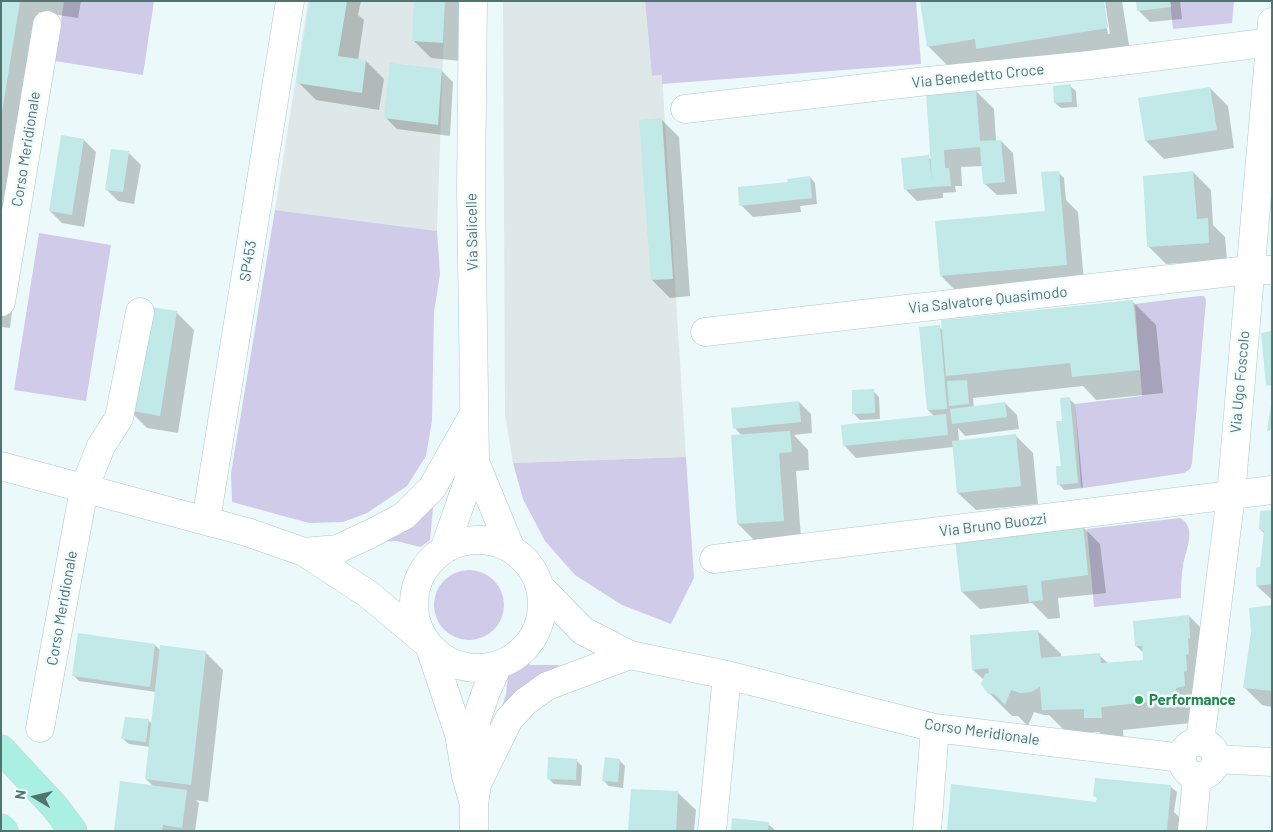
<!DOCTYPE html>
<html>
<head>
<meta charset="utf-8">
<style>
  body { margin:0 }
  #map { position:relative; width:1273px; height:832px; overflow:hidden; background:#ecf9fb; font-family:Barlow,sans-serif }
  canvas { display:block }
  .frame { position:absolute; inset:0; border:2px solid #507571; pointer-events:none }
  .north { position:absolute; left:10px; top:772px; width:50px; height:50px; -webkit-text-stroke:4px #f2fcfe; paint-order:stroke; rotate:279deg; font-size:14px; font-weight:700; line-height:20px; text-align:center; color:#507571 }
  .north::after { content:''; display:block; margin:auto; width:18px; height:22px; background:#507571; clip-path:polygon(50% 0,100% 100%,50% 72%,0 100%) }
</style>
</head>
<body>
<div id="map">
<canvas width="1273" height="832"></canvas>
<div class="frame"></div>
<div class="north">N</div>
</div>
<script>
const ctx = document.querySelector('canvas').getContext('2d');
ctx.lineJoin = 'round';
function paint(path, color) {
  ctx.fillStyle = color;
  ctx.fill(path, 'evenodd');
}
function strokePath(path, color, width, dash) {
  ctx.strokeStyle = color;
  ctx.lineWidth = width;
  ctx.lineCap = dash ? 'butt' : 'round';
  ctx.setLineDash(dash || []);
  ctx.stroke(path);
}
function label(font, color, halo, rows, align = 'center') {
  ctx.font = font + ' Barlow,sans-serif';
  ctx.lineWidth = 5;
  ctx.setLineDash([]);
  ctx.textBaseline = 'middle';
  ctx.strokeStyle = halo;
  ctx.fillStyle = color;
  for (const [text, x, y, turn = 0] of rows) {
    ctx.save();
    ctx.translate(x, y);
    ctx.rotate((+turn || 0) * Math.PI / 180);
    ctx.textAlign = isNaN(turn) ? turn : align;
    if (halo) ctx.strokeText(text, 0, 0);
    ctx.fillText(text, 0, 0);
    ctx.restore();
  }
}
paint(new Path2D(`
  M308,1h137l-8,230 -162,-21z
  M503,1h142l7,75 10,-1 24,382 -173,6 -8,-48z`), '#dee8e8');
paint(new Path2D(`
  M64,1h90l-11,74 -88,-14z
  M645,1h271l5,63 -259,20v-9l-10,1z
  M1170,1h64l-2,22 -59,6z
  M275,210l162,21 3,43 -6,38 -2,109 -6,35 -19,30 -40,27 -24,9 -34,1 -77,-21 -1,-29z
  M39,233l72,12 -25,156 -72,-11z
  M1199,296h5l2,4 -14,163 -2,6 -6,4 -100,15 -3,-1 -6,-83 67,-8 -7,-92z
  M686,457l8,121 -23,46 -49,-19 -47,-30 -30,-34 -22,-42 -10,-36z
  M436,496l-3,12 -3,32 -9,7 -25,-6 -18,1z
  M1180,518c18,10 5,33 3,48 -2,10 -2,21 -2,32l-87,9 -7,-78z
  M434 605a35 35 0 1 1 70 0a35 35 0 1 1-70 0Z
  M520,660l11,5h29l-37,23 -22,22 5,-16 3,-26z`), '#cfcbe8');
paint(new Path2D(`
  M1,1h80l-3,17 -39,-6 -27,165v36l-11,-2z
  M311,1h50l-3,14 6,5 -6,40 8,1 18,18 -5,31 -63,-10 -18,-18z
  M416,1h47l-2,60 -30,-3 -18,-18z
  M1102,1l6,33h2l-5,-33h17l8,50 -179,18 -23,-23z
  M1137,1h43l2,18 -32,3 -12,-12z
  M441,70l12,12 -3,54 -53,-7 -12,-12z
  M1070,86l6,5 1,16 -16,1 -6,-5z
  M1210,88l18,18 6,42 -70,11 -18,-18z
  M976,91l18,18 2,32h5l12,12 4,41 -20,1 -13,-12 -1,-17 -22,1 1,19h-7l1,6 -13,1v5l-26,3 -12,-12 23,-32 4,3z
  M661,119l18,18 11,159 -20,2 -18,-18z
  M84,140l12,12 -12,75 -22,-4 -12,-12z
  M129,153l12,12 -7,39 -16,-3 -12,-12z
  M1058,172l6,6 2,22 12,12 6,70 -125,12 -18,-18 105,-64z
  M1193,172l18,18 2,35 12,12 2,23 -61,4 -18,-18z
  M810,177l5,6 2,21 -17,2 1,6 -48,5 -12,-12z
  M1,263l15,16 -6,49 -9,-1z
  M1133,302l23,23 7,68 -67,7 -13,-14 -110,12 1,9 31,-4 12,12 2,14 -54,7 -7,-8 1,13 56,-6 18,18 5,51 -62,6 -18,-17 -5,-46 -97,11 -12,-13 90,-29 -6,-6 11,-83 4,3z
  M176,312l18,18 -16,103 -31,-5 -18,-18z
  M873,391l6,6 1,22 -20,1 -6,-6z
  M1069,399l6,5 8,84 -19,2 -5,-6 3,-17 1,-45z
  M799,402l12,12 1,19 -18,2 14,15 1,20 -13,1 5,67 -45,4 -18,-18 4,-88 -7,-8z
  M1272,511v89l-15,-14 4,-18 4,-34 -5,-5z
  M1082,526l18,18 6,49 -48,5 2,20 -12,1 -16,-16 -52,6 -18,-17z
  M1272,606v101l-10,-2 -17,-17z
  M1189,616l23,23 -12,83 -77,8 1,10 -16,1 -9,-9 -32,1 -18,-18h-5l-10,-3 -6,14 -10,-10h-6l-23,-23 -5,-13 -11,-10 65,-39 23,23v4l38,-3 9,8 36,-2v-8l-8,-7z
  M155,645l6,6 44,1 18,18 -15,132 -12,-2 3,3 -4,28h-80l39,-44 -8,-8 4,-32 -21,-3 -6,-5 25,-19 5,5 3,-33 -77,-11 -6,-6z
  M576,760l6,6 -1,20 -27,-2 -6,-6z
  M619,760l6,6 -2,22 -14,-2 -6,-6z
  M1171,787l6,5 -3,20 18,17 -1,2h-243l149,-28 1,-4 -3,-3z
  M678,793l18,17 -2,21h-64z
  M768,824l6,5v2h-42z`), '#0003');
paint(new Path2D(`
  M1,1h19l-18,111h-1z
  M310,1h37l-9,55 28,4 -4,33 -66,-10z
  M414,1h31l-2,42 -31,-2z
  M920,1h184l4,27 -132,21 -1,-10 -48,8z
  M1136,1h34l1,6 -34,4z
  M390,63l52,6 -4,56 -54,-7z
  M1071,84l1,18 -18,1 -1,-17z
  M1210,87l7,43 -72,11 -7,-43z
  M976,90l4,51 21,-1 4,42 -22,2 -3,-37 -36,3 1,18h4l2,18 -19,1 -28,3 -3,-32 28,-3 3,27 -6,-89z
  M662,118l11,161 -22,1 -12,-160z
  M61,135l23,4 -12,76 -23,-4z
  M111,149l18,2 -6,41 -18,-2z
  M1059,171l8,94 -127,11 -5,-55 110,-10 -4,-39z
  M1193,171l4,48 11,-1 1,25 -62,4 -4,-71z
  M810,176l2,22 -73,8 -1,-19 50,-5 -1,-3z
  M1133,300l7,70 -68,7 -2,-14 -124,13 -5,-56z
  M144,306l33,5 -17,105 -32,-6z
  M940,325l7,84 -20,1 -8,-83z
  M1272,331v54l-6,1 -5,-53z
  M967,380l2,24 -20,2 -2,-25z
  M874,389l1,24 -23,1v-24z
  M1070,397l8,86 -21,2 -1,-19h5l-5,-45h6l-2,-23z
  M799,401l2,21 -68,7 -2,-21z
  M1005,402l2,15 -55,7 -2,-15z
  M1271,405h1v25l-5,1z
  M946,414l2,21 -105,11 -2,-21z
  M790,431l2,21 -13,1 5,68 -47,3 -6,-89z
  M1016,434l5,52 -64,7 -5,-52z
  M1272,510v74l-16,2v-18l4,-1 4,-36 -5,-2 1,-18z
  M1083,524l5,51 -47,6 2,19 -14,2 -2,-17 -66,7 -6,-53z
  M1272,605v86l-29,-3 8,-56 -2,-24z
  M1189,615l1,23h-2l1,16 -3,1 1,16 -3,1 1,14 -9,2 1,11 -76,8 1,11h-18v-9l-42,1 -2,-23 -9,5 -11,1 -9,-3 -6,15 -11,-11h-6l-7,-10 4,-10 4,-1 -1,-5 -16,2 -2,-35 68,-5 3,28 59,-5 1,10 42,-3 -1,-14h-7l-2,-25z
  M78,633l77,11 -5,43 -78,-11z
  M160,645l46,6 -15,134 -46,-6z
  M125,717l24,2 -3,23 -25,-3z
  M548,757l29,2 -1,21 -29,-1z
  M605,757l15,2 -2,23 -16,-1z
  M1095,778l76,7 -4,46h-220l4,-47 145,18 1,-5 -4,-1z
  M120,781l67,9 -5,38 -19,-3 -1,6h-48z
  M631,789l47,2 -2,40h-48z
  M732,818l37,4 -1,9h-37z`), '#c1e9e7');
const minor = new Path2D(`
  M685,109l233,-27 172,-17 182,-23
  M1,302l46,-277
  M705,332l544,-62h23
  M475,462l36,87
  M1,466l246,66 57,20 64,42 61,51 30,89 7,42 8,28v27
  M206,521l84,-520
  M414 604a64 64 0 1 1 128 0a64 64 0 1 1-128 0Z
  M444,550l31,-88 -4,-272 2,-189
  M304,552l34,-3 32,-15 34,-18 28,-28 42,-74
  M714,559l558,-69
  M540,587l43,44 47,24 97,20 208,53 247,30
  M40,728l44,-239 17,-43 18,-28 21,-106
  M1200,742l31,-247 41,-473
  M1182 759a17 17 0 1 1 34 0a17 17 0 1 1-34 0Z
  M1216,759l56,3
  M469,760l8,-42 9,-26 12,-27
  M474,804l3,-20 32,-65 16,-17 22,-16 83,-31
  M712,831l15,-156
  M927,831l8,-103
  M1192,831l5,-55`);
const highway = new Path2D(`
  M1,749l54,58 18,24
  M1,828l3,3`);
strokePath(minor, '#acc8c7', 29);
strokePath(highway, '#cad6d4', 29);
strokePath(minor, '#fff', 28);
strokePath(highway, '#a9efe2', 28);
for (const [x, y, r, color] of [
  [1139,700,5,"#2e9e5b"]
]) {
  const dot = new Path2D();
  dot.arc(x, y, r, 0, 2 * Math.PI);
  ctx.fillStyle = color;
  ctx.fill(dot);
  strokePath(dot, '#f2fcfe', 2);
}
label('15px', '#507571', '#f2fcfe', [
  ["Via Benedetto Croce",978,76,-6],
  ["Corso Meridionale",26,149,-81],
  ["Via Salicelle",472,232,-91],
  ["SP453",248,261,-81],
  ["Via Salvatore Quasimodo",988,300,-6],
  ["Via Ugo Foscolo",1240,382,-85],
  ["Via Bruno Buozzi",993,525,-7],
  ["Corso Meridionale",62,608,-80],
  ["Corso Meridionale",982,732,8]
]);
label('bold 15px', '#27864d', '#f2fcfe', [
  ["Performance",1149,700]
], 'left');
</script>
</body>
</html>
